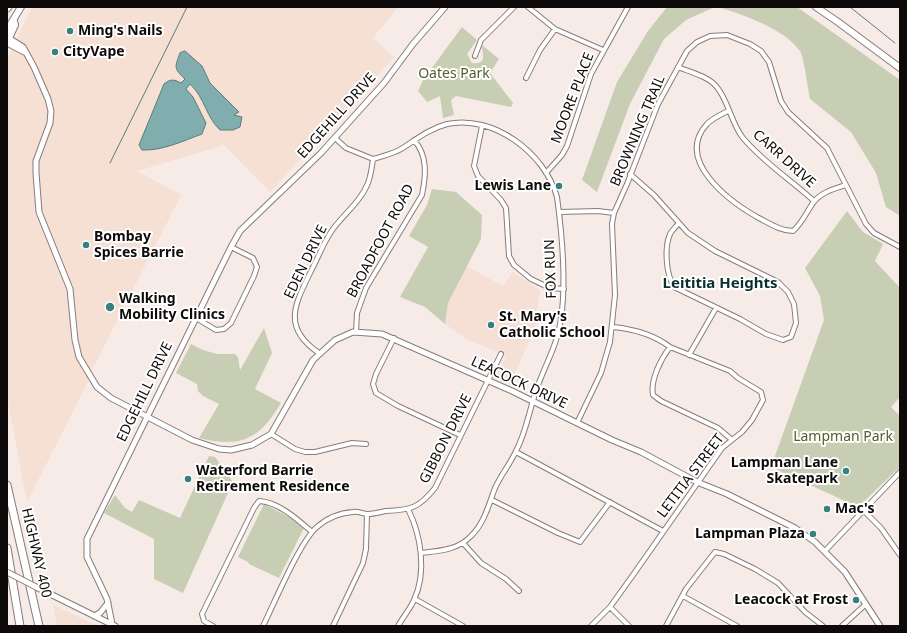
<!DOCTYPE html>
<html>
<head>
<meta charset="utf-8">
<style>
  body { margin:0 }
  #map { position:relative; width:907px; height:633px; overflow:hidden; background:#f7ebe7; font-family:"Noto Sans",sans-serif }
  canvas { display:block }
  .frame { position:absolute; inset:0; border:8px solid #0e0a09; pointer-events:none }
</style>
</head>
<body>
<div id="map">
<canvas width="907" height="633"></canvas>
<div class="frame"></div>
</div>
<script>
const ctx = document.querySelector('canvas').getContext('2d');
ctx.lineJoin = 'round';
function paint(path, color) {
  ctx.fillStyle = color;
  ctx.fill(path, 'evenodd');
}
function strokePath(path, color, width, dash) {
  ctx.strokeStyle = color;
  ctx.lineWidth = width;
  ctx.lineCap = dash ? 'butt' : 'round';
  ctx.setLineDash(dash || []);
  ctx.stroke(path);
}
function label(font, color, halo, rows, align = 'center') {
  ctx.font = font + ' "Noto Sans",sans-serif';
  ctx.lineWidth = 4;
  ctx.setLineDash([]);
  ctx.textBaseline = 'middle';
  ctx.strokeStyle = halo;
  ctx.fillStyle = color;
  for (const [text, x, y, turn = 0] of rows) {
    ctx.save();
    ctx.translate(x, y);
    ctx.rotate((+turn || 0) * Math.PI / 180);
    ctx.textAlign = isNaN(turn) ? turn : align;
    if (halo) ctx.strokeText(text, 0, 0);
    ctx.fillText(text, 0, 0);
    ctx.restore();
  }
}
paint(new Path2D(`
  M32,7h366l-25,31 21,19 -124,135 -46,-47 -87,26 44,24 -89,175 -6,16 -59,116 -20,-105v-337z`), '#f6dfd3');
paint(new Path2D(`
  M467,266l36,20 10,-14 27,18 -5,36 -24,58 -15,-5 10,-23 -41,-18 -20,-14 3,-21z
  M53,605l45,21h-41z`), '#f6dfd4');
paint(new Path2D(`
  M667,7h48l-29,13 -22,19 -34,65 -33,88 -15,-12 35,-98 31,-51z
  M717,7h80l103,73v136l-14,-9 -10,-34 -25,-41 -41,-33c-2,-9 -6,-42 -10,-48 -16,-22 -57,-37 -83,-44z
  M462,27l15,13 -10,14 5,9c16,2 10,-9 10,-18l17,14 -9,14 23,30 -2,4 -55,-11 -5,4 3,15 -11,3 -3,-22 -13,6 -9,-11 5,-11z
  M432,189l24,3 26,23 -1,24 -33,64 -3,21 -20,-17 -25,-10 28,-50 -19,-11 18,-31z
  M847,211l16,21 20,12 -8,17 25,27v109l-9,10 9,9v51l-42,40 -87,-40 53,-147 -4,-24 -15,-28z
  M264,328l8,25 -17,36 26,14c-22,37 -40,45 -82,35l20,-34 -16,-8 -5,-5 -1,-7 -21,-11 15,-29 12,6 14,4h18l3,3 2,13z
  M209,456l6,1 18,25 -50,111 -29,-14v-40l-50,-26 11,-18 10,13 7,4 7,-12 41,18z
  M264,504l33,17 7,7 -25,50 -30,-14 -1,-2 -10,-5z`), '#c7ceb3');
const water = new Path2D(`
  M185,51l17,15 8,17 29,29 -5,3 8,2 -2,10 -7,3h-13c-14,-13 -15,-32 -30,-46l-4,5 7,8 13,26 -4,11c-19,7 -40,17 -60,16l-3,-5 25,-61c6,-5 10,-5 17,-1l4,-4c-12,-11 -10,-12 -5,-26z`);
paint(water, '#80adad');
strokePath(water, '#5e7c7c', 1);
strokePath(new Path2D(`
  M850,7l45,36
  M110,163l77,-156`), '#5e7c7c', 1);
const minor = new Path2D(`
  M528,7l27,22 48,21
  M475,56l6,-16 33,-33
  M678,67c12,5 29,9 38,19 12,13 15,37 27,52 20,24 48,42 71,63
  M526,78l14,-28 15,-21
  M728,111c-6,3 -15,7 -21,13 -33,36 22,77 50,93 12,6 23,14 36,14 9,-8 13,-18 20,-28 8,-11 21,-14 33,-18
  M482,126l-8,40 4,10 23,24 5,8 3,48 5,9 17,14 19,9 14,1
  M335,138l11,10 27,11c9,-3 20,-5 28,-10 16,-10 28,-20 46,-25 46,-10 98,29 110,73 5,37 9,77 5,114 -3,32 -15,49 -25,77 -8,22 -10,42 -21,63 -6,13 -15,24 -21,37 -6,16 -11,36 -24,48 -13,14 -32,15 -50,17
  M546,173l16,-18 5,-9 24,-72 37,-67
  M630,174l24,21 34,38 27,18 63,31 10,10 6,12 2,19 -5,14 -8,3 -17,-6 -26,-15 -66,-32c-8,-13 -10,-39 -4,-53 2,-4 6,-7 8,-10
  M559,212l39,-1 16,2
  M196,318l20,12 8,-1 7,-6 23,-47 3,-9 -4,-9 -22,-11
  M356,332l1,-19 9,-25 56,-93c4,-20 6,-39 -8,-55
  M394,338l-18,36 -3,10 3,9 22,13 62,29
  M670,347c-9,12 -20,33 -17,48l8,6 57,27 13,11
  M319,353c-38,-26 -24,-49 -7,-84 7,-13 12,-28 21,-40 11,-15 28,-28 35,-46 3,-8 4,-16 5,-24
  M689,355l27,-47
  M577,423l24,-50 9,-31 5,-47 -3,-71 2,-11 13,-29 31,-80 29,-53 10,-9 13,-6 17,-1 23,9 11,7 8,11 12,39 7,11 39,36 39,76 8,9 26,14
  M271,434l24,15 10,3h10l37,-9 14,1
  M516,452l147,79
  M492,500l66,33 22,9 30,-40
  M863,510l18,18 19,27
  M463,543l18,20 25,16 13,12
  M825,551l75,-79
  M683,596l54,30
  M415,599l48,27
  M610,607l19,19
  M213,626l-9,-5 -2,-7 52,-106 5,-7c20,1 39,19 53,31
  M263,626c11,-22 37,-85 54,-99 10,-9 22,-14 36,-15 5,-1 10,2 15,2 6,0 12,-2 18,-3 25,-1 33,-3 49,-23l66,-134
  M333,626l30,-63 3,-14 1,-35
  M398,626c5,-9 12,-17 16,-26 13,-28 7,-65 -6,-91
  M591,626l19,-19 23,-32 89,-127 20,-16 10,-12 11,-20 -2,-8 -23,-14 -8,-7 -60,-24c-17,-13 -37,-18 -57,-20
  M666,626l20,-37 29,-37 9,2 31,15 23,14 27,29 18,14
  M842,626l24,-22`);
const tertiary = new Path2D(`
  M7,37l16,10 11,20 14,32 3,12 -1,12 -14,38v12l3,39 31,77 5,51 4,17 18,30 14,11 81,42 27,9 12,1 21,-5 19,-11 42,-74 22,-20 18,-8 29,2 130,57 100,49 29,12 56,30 30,12 68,34 20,14 30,30 35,54
  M7,43l17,9
  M36,587l79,39
  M94,616l6,-3 8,-10
  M112,624l-5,-25 -20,-42v-18l144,-292 9,-16 81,-78 63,-70 29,-39 32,-37`);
const primary = new Path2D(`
  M816,7l22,15 62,46
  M7,30l14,-23
  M9,38l6,-13 -1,-4`);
const motorway = new Path2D(`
  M7,8l1,-1
  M7,485l32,141
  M7,548l13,78`);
strokePath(minor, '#877c79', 6);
strokePath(tertiary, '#877c79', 7);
strokePath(primary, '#877c79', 8);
strokePath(motorway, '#877c79', 9);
strokePath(minor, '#fff', 4);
strokePath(tertiary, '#fff', 5);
strokePath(primary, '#fff', 6);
strokePath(motorway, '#fff', 7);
const tertiaryBridge = new Path2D(`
  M7,572l29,15`);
strokePath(tertiaryBridge, '#877c79', 7, []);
strokePath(tertiaryBridge, '#fff', 5);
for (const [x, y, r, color] of [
  [70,31,4,"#378080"],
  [55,52,4,"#378080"],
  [559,186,4,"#378080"],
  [86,245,4,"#378080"],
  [110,307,5,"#378080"],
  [491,325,4,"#378080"],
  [846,471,4,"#378080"],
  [188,479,4,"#378080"],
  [827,509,4,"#378080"],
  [813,534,4,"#378080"],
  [856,600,4,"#378080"]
]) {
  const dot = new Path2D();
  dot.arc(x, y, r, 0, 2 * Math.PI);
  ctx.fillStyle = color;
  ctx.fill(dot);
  strokePath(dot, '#fff', 1.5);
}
label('bold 14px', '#0e0a09', '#fff', [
  ["Ming's Nails",78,31],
  ["CityVape",63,52],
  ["Lewis Lane",551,186,"right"],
  ["Bombay",94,237],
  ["Spices Barrie",94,253],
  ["Walking",119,299],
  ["Mobility Clinics",119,315],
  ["St. Mary's",499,317],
  ["Catholic School",499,333],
  ["Lampman Lane",838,463,"right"],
  ["Skatepark",838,479,"right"],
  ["Waterford Barrie",196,471],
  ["Retirement Residence",196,487],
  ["Mac's",835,509],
  ["Lampman Plaza",805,534,"right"],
  ["Leacock at Frost",848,600,"right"]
], 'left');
label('14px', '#525d28', '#fff', [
  ["Oates Park",454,74],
  ["Lampman Park",843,437]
]);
label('14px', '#0e0a09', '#fff', [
  ["MOORE PLACE",573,98,-69],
  ["EDGEHILL DRIVE",337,116,-48],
  ["BROWNING TRAIL",638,131,-67],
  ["CARR DRIVE",784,159,42],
  ["BROADFOOT ROAD",381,241,-62],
  ["EDEN DRIVE",306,262,-64],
  ["FOX RUN",551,269,-92],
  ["LEACOCK DRIVE",519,383,25],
  ["EDGEHILL DRIVE",145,392,-64],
  ["GIBBON DRIVE",446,439,-63],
  ["LETITIA STREET",691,476,-53],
  ["HIGHWAY 400",36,553,77]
]);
label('bold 15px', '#0b2f30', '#fff', [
  ["Leititia Heights",720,284]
]);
</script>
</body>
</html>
